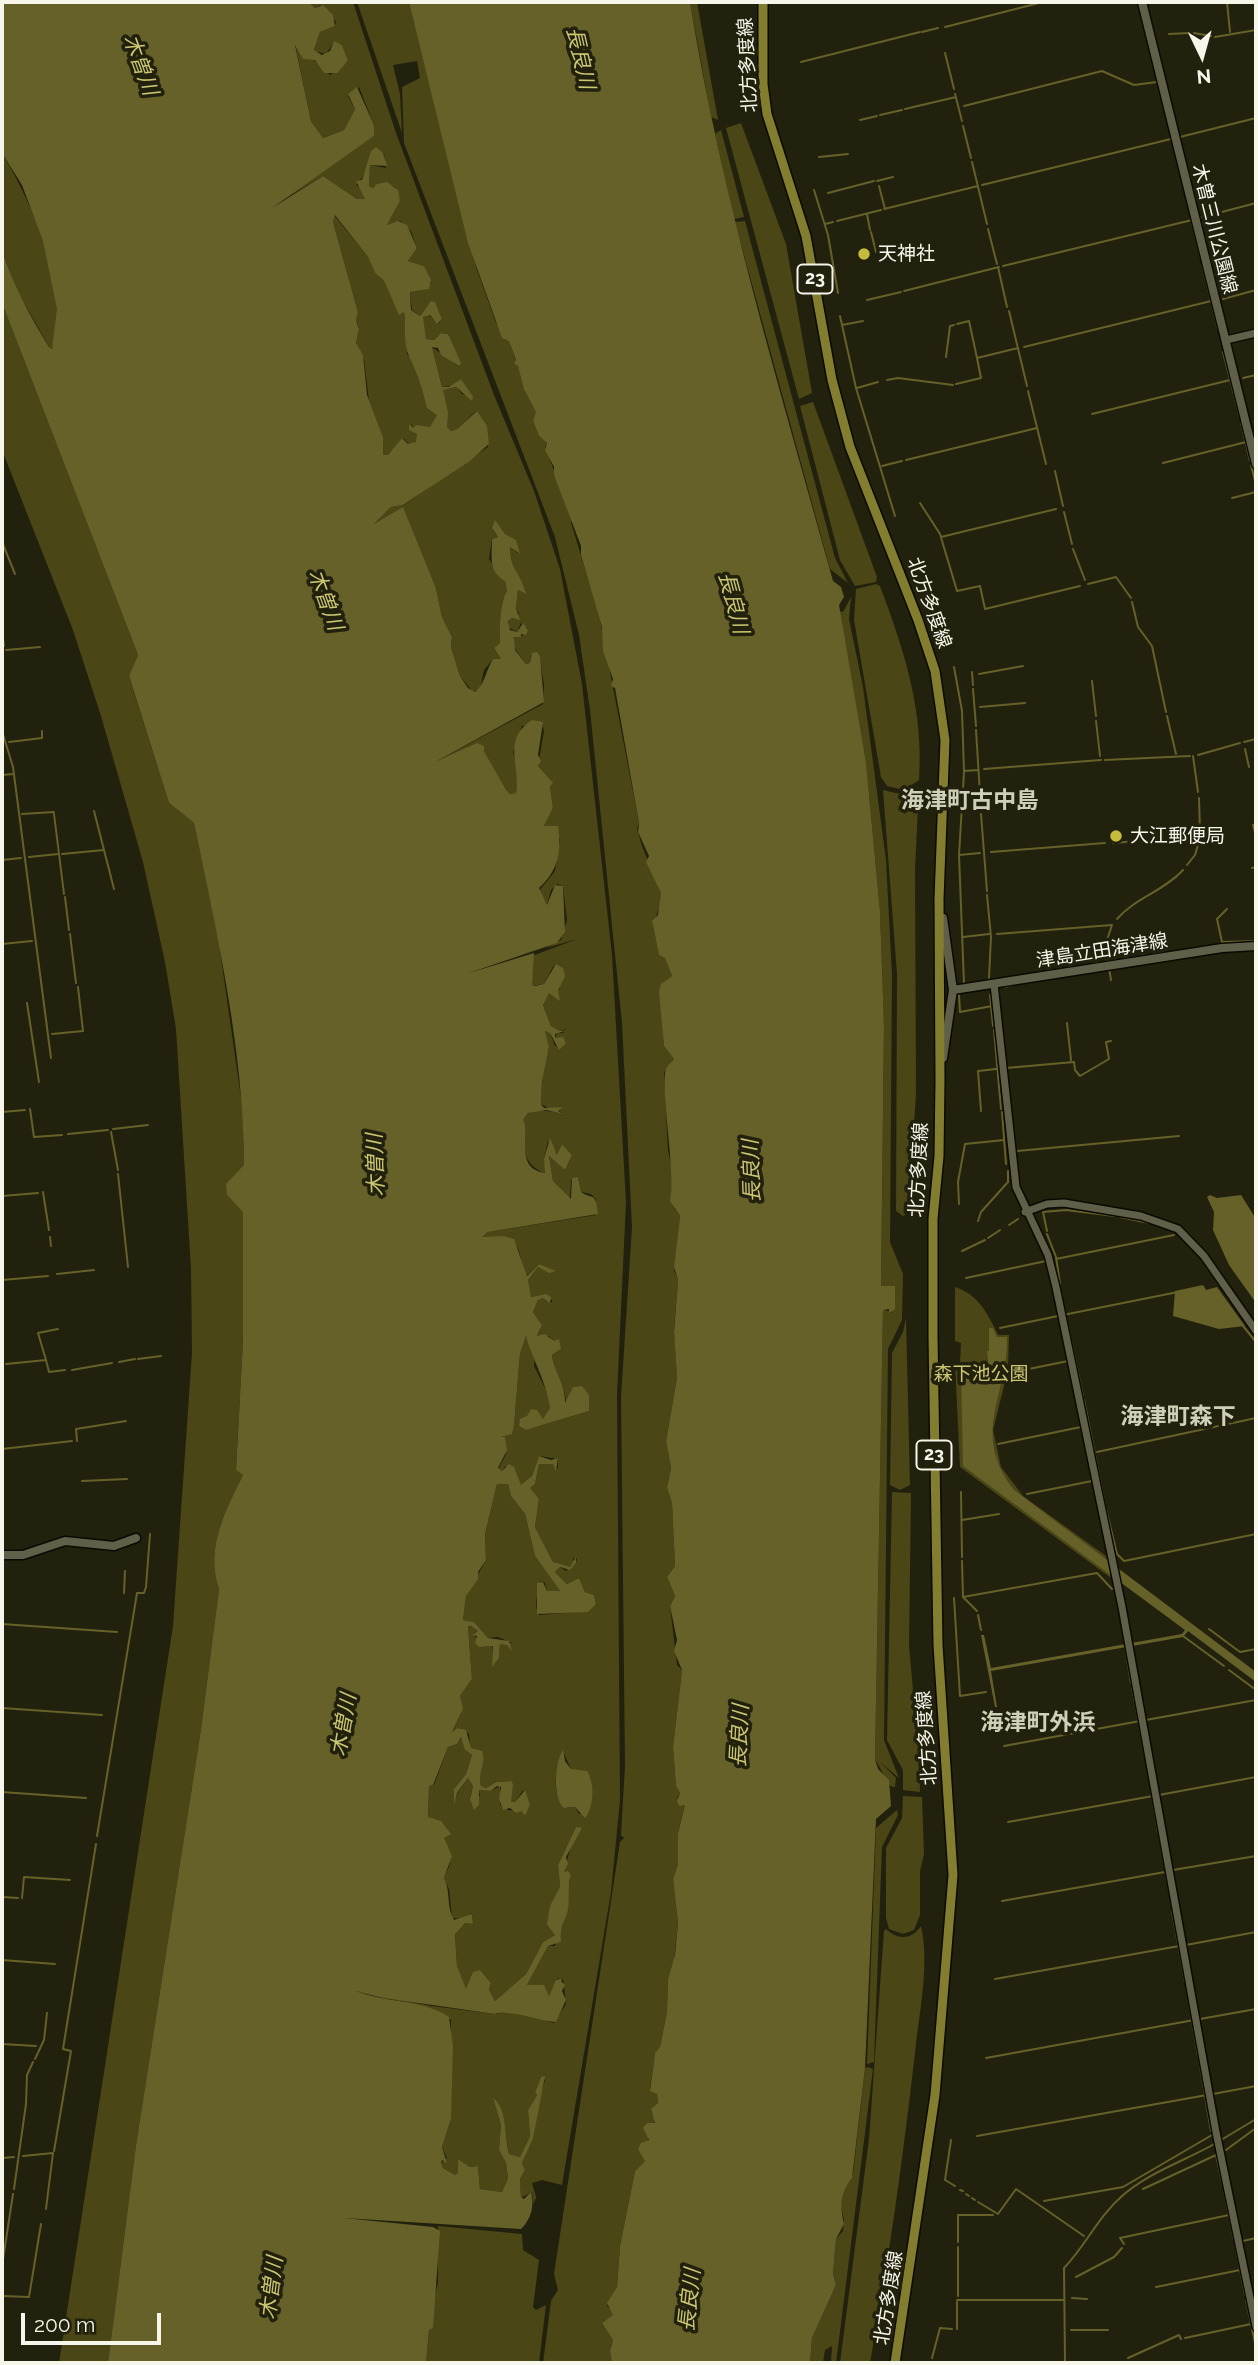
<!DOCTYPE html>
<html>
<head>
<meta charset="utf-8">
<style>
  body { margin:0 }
  #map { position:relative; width:1258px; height:2365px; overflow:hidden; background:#22210e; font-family:Raleway,sans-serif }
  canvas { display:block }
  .frame { position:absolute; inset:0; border:4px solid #f6f6ea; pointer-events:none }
  .north { position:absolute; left:1167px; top:21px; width:70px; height:70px; -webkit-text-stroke:5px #22210e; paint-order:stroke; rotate:175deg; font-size:19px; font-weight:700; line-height:28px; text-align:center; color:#f6f6ea }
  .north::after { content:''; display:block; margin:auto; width:24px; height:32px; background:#f6f6ea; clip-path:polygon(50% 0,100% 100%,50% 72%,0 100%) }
  .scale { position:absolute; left:21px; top:2313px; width:140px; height:32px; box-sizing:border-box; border:4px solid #f6f6ea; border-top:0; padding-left:9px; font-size:21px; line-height:24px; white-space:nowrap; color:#f6f6ea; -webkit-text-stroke:5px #22210e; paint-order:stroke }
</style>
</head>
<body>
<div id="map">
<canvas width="1258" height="2365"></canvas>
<div class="frame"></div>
<div class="north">N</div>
<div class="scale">200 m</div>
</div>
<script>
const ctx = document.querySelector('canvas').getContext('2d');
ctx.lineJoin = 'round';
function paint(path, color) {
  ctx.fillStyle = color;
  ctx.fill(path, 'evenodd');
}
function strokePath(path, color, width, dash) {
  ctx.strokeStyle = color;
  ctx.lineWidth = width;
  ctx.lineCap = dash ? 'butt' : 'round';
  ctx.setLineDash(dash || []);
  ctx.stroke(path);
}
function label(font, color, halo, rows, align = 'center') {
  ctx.font = font + ' Raleway,"Noto Sans JP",sans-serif';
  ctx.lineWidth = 7;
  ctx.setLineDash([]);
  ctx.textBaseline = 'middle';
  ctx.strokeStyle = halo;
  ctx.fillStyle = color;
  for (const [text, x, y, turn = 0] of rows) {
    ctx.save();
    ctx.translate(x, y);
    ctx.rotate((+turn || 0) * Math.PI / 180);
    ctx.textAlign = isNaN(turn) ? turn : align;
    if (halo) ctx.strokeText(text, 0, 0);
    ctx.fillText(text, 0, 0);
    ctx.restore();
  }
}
paint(new Path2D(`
  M308,2h45l43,131 98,262 40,96 26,78 22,115 30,271 14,247 -9,193 3,405 -9,92 -49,293 -20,-5 -10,3 4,14 -2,7 -2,-12 -11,6 -1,-19 5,-9 -3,-7 11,-24 5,-35 7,-24 -4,-3 -6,15 2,3 -9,15 2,26 -10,21 -11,-3c-5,-19 -1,-41 -15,-57l7,28 -2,25 7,13 2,15 -6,14 -22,-3 -2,-23 -8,1 -12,-8v14l-3,2 -12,-7 -2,-5 6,-5 -5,-11 9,-28v-99c-26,-20 -64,-18 -95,-29l76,15 63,8 13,-2 46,11 12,-19 -3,-26 -6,1 -8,17 -11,-11h-11l21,-39h7l13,-39 -1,-12 4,-21 -7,-2 12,-45 -18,38 2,22 -5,48 -12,7 -17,32 -31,27 -6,-11 2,-7 -11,-13 -12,20 -5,-4 -6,-20 -2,-34 10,-9 8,1 -1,-11 -7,6 -13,-1 -3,-29 -5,-11 6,-14 -6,-26 4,-3c-1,-11 -11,-14 -20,-17l1,-32 5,-1 14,-38 9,-3 4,-7 5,14 6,4 -6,19 -12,15v16l3,-11 11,-16 5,8 -3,11 10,-1 -1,-6 12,1 9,-5v19l8,5 13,1 4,5 5,-11 -7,-15 -8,12h-4v-21l-15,1 -10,6 -5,-2 -3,-10 2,-11 -10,-19 -1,-12 -9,-6 -8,4 9,-18 -1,-18 12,-17 -4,-51 3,-2 7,5 -5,3 11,13 8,-2 2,19 5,-6 1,-14 12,-1 -14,-6 -10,1 -14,-16 -11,-2 3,-24 20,-36 -1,-26 12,-50h11l3,12 14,18 10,42 25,35v2l-13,-2 -2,-8 -4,-2c-3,11 -8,24 -2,34l38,-3 19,-8 -2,-9 -9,-3 -6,-14 -12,6 -12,-12 5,-5 6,4 10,-8 1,-4 -4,-1 1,5 -6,5 -15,-6 -18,-35 4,-28 -10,-11 6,-4 4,-20h14l5,5v-10l-19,-3 -7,20 -11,10 -16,-20 -2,5 -5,-1 8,-16 -2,-12 -23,1 31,-13 2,-5 6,-71 6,-18 9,18 -1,12 15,30 2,12 -5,11 -22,-2 -3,10 5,3 63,-19v-16l-16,-8 -7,16c0,-18 -12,-31 -14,-48l9,-6 -12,-13 -12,1 5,-12 -9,-13 5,-12 5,-2 4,4h5v-4l-9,-3 -13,2 -2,-17 10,-13 17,5 -16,-8 -13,12 -8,-28 -10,-10 -26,-1 6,-5 108,-17v-16l-5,-5 -10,-2 -3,-15 -7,3 -1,19 -17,-18 -4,-25 16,14 7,-15 -10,-11 -4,11 -10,-14 -4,18 2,13 -3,1c-31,-17 -10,-33 -20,-53l5,-7 10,-3 24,3 -4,-3 4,-3 -12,2 -9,-5 2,-38 6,-17 -4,-19 5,3 5,13 6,1 5,-5 -11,-4 2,-5h6l3,-4 -6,2 -9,-5 -8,-21 4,-11 13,-5 -6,-24 -10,19 -12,2v-30l45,-17 -31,9 15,-8 6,-20 -4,-34 -6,-2 -6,6 -4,15 -8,-14 16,-20 5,-32 -8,-12 -8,-1 9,-18 -3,-22 2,-3 -14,-17 6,-35 -2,-7 -20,2 -9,26 5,21 -2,20 -6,1 -5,-4 -21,-39v-5l-48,18 -1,-2 108,-58 1,-19 -5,-31 -8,1 -1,8 -4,1 -13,-18 2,-11 6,2 7,-8 -7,-6 -4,9 -9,-5 1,-8 8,-1 2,-5 -3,-5 2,-18 6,3c-5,-18 -14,-27 -14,-46l9,7 -4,-14 -10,-6 -10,-13 -2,9 5,7 -6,2 -3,20 16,22 2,10c-7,9 -8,40 -7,52l-6,5 7,11h-8l-9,11 -4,19 -7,3 -13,-16 -9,-29 1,-10 -10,-20 -6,-29 -33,-80 -29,16 17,-17 13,-2 84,-58c2,-15 -6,-23 -12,-36l-19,18 -6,2 -4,-4 -5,-37 14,-3 6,7 11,2 -12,-17 -9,7 -10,1 -10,-40 26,19 -10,-32 -7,-1 -7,7 -8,-1 -5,-19 6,-7 11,11 4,-5 -4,-10 -9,-5 -9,12 -8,-6 -2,-18 17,-3 4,-6 -7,-17 -16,-5 9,-13 -6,-17 -11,-10 -13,4 13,-24 -5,-14 -10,-3 -12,4 -4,-2 1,-21 16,3 -2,-14 -9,-6c-8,11 -8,28 -19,37l7,5 2,9h-8l-34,-23 -52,31 103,-71v-11l-15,-38 -11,9 7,13 -11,21 -21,8 -12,-17 -16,-78 8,15h9l18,17 18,-13 -6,-17 -8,-3 -8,12 -12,-3 6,-19 15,-6 1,-4 -15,-17 -6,3zM564,1754l7,15 20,9 -1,30 -11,6 -4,-7 -8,1c-17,-12 -12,-38 -3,-54z
  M357,2h52l67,265 20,56 13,17 7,21 -2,3 4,2 19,46 -4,9 6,15 8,7 -2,4 27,71 -1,5c9,28 16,55 26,81l42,219 -2,6 5,17 19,47 -1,12 -7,21 6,28 6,4 7,18 -11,9 3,61 10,13 -10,14 4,78 6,24 -3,19 3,14 6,8 -6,54 4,10 -4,48 3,50 -11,63 5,27 -4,20 5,15 3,63 -8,11 8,19 -5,10 7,59 5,5 -9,77 3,39 4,7 -3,5 8,7 -7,27v32l-5,15 5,44 -4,37 -6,19 -1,33 -7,35 -5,7 -5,34 7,5 1,10 -7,8 4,9 -7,18 -3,23 -10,10 -15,75 -3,41 -10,19 5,4 1,6 -11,7 11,17 -3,8 2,15h-69l8,-62 7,-11 -4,-16 66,-432 4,-4 -3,-3 4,-69 -4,-369 11,-170 -10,-204 -32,-313 -11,-75 -24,-98 -151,-394 -2,-56 18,-9 -3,-17 -24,4 7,29 2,39z
  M690,2h7l21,118 -7,-3z
  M741,123l45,121 26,149 -13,6 -73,-271z
  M721,130l23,87 -10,2 -19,-85z
  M2,153c28,46 73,144 49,197l-35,-61 -14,-39z
  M334,215l34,42 7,16 9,8 15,33 5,-3 3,43 7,7 8,20 4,22 11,12 -7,13h-18l-2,-5 8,13 -3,8h-6l-6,-6 -15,17h-5v-18l-14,-36 -5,-41 -8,-17 3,-15 -3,-7 2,-9 -25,-90z
  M745,221l90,337 13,25 -18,-14 -95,-347z
  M2,303l136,352 -9,22 40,126 25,20 24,114 25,175 1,53 -17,30 16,16v129l-7,129 7,6c-18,36 -38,74 -24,114l-18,140 -65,416 -28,218h-49l114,-737 19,-273 -1,-84 -15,-240 -11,-67 -22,-100 -42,-146 -28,-86 -71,-180z
  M813,402l64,175 -1,5 -21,4 -15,-26 -40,-154z
  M876,584l4,2c24,64 44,124 39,194l-15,10 -17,-4 -6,-9 -27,-157 2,-31z
  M851,597l-2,22 14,68 23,173 6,115 -2,267 13,32 -1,46 -14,29 -4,391 15,38 -19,-16 16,16 -1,9 -5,-1 -15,-27 8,-450 9,4 -11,-26 3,-261 -4,-115 -14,-149 -27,-151 4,1z
  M919,787l-4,82 1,226 -8,118 -5,3 -7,-5 1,-237 -14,-184 17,4z
  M955,1287c23,7 33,27 43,48h11l-1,35 -15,60 8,37 22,29 83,60 5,22 -151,-111 -5,-104h5l1,-20 -6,-2z
  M906,1318l4,167 -10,5 -10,-5 2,-132 11,-21z
  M892,1492l19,1 -2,153 10,111 1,35 -17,-2v-20l-16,-30z
  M903,1796l19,1 2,57 -4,17v44l-6,15 -11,4 -14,-5 -3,-11v-70l16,-30z
  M897,1810l1,5 -16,32 -8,215 -7,2 9,-236z
  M921,1926c9,39 -2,87 -6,127 -12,104 -26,207 -45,310h-30l29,-224 15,-208 2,-2c11,11 26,11 35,-3z
  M868,2067l5,2 -37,294h-5l1,-17 -7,4 -2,13h-13l2,-25 24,-53 -3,-11 3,-35 7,-8 1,-11 -3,-15 3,-19 9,-12 12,-106z
  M438,2226l84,8 1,16 16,10 -6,47 3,3 10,-5 -7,58h-113l3,-33 4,-3 -1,-21 6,-23z`), '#4a4616');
paint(new Path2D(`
  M2,2h306l7,6 8,-3 10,10 2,11 -15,6 -6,18 8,5 8,-4 4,-10 8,4 6,16 -11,12h-13l-9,-13 -12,-1 -8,-14 16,76 12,17 21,-8 11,-21 -7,-15 9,-7 17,38v11l-102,72 51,-32 34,23h8l-9,-18 6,-1 9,-29 5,-4 7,6 4,13 -17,-1 -1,21 4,2 4,-4 10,-2 11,8 2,11 -13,24 11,-4 9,4 10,23 -9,13 16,5 7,14 -2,9 -19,3 1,18 9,6 11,-15 4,1 7,17 -5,5 -7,-9 -7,2 3,22 8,1 7,-7 7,1 13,29 -2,3 -18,-11 -3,-7 -6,-1 10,40h7l12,-8 12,17 -1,5 -16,-14 -13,3 5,22 -1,15 4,4 6,-2 20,-18 10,15 2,18 -19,17 -67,44 -12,2 -17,17 29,-17 33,81 6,29 10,20 -1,10 9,29 8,12 7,4c9,-6 11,-22 18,-33h8l-7,-11 6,-5c-1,-12 0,-43 7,-52l-2,-10c-17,-9 -13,-25 -13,-42l6,-2 -6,-9 3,-8 10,14 11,6 4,14 -10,-7c0,23 11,26 16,47l-8,-4 -2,18 4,12 -8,-2 -4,3 2,9 7,2 6,-9 5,7 -2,5 -5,-1v3h-7l1,13 11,14 4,-1 2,-10 5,-1 3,4 4,46 -109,60 42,-19 7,3v5l22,39 4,4 6,-1c5,-28 -15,-53 16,-73l11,2 -5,33 3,6 -3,5 15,17 -3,3 3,22 -9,18h14c4,26 0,45 -19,62l8,17 8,-20 8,1 2,46 -8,11 -91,31 68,-21 -2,32 3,1 9,-2 12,-20 7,4 2,8 -7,15 2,10 -11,-8 -6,12 8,21 9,5 8,-1 -13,4v4l8,-1 3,6 -7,7 -9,-17 -5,-2 4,16 -7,34 -1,23 3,4 19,-1 -5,4 5,3 -17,-4 -18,3 -5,7c9,14 -10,48 22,53l-1,-14 6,-21 7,17 5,-11 10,11 -7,15 -16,-14 4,25 18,18 1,-21 6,-1 3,15c13,9 14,-2 17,22l-110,18 -6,5 22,-1 10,3 13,37 12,-12 17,7 -7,2 -11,-6 -10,13 3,17 15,-3 6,4 -3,5 -6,-5 -5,2 -5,12 9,13 -5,11 8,-2 9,7 5,-2 2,10 -9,6c2,17 14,29 13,48l8,-16 9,-1 7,9v16l-63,19 -7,-4 1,-7 7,-3 4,-7 6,1 6,9 7,-11c-3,-25 -19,-52 -24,-72l-6,18 -6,71 -2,9 -12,3h5l2,13 -9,18 4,3 7,-7 5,3 7,18 11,-9 7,-20 12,4 7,-2 -2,13 -3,-7h-14l-4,20 -5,4 9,11 -4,28 18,35 17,5 6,-10v6l-6,7 -10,-3 -5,5 12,12 12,-6 6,14 9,3 2,9 -8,8 -51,2v-31l6,-1 4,9h13l-25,-35 -10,-42 -14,-18 -3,-12h-11l-12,50 1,26 -8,12v7l-12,17 -3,24 11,2 14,16 21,3 3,10 -5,-6 -7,-1 -1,14 -7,9 1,-21 -14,1 -4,-4 2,-7 -5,-1 6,-4 -7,-5 -3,1 4,52 -12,17 3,13 -11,23 6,-4 8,2 5,18 11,3c5,12 -5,21 -1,35l5,2 10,-6 15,-1 2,3 -2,18h4l10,-12 5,15 -5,11 -4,-5 -5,2 -6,-5 -7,2 -4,-11 2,-12 -4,-1 -6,5 -12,-1v15l-5,5 -4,-11 3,-13 -5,-8 -11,15 -3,13v-17l12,-15 6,-19 -7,-5 -4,-13 -4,7 -9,3 -15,38 -4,1 -1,31 13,4 10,13 -7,4 8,18 -8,22c7,13 2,29 10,42l18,-6 1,10 -8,-1 -10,11 2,32 9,23 7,-17 7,-2 11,13 -2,7 6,11 31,-27 17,-32 12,-7 -8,-11 3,-18 10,-19 -2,-22 18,-38 6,1 -16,29 2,7 -4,8 4,-1 3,4c-4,11 -1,22 -3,34 -4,18 -8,12 -7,33l-13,4 -21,39h17l5,11 7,-16 7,-2 -2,3 4,4 -3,6 4,9 -10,22c-18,0 -44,-13 -61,-8l-111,-16 -28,-7c29,12 67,8 93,26l4,29 -2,73 -9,28 5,16 -5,-3 -1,3 2,5 12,7 3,-2v-14l12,8 8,-1 2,23 22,3 6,-14 -2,-15 -7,-13 2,-25 -8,-28c15,12 11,39 16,57l11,3 10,-21 -2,-26 9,-15 -2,-3 6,-15 4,-1 -12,63 -11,24 3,7 -5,9 1,18 3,2 7,-7c4,12 0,28 -10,37l-177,-11 89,9 7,4 -7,97 -4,2 -3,33h-318l28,-218 65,-416 18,-140c-14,-40 6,-78 24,-114l-7,-5 7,-130v-128l-16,-17 -1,-11 18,-19c0,-115 -27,-230 -50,-342l-25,-20 -40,-127 9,-21 -136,-352v-53c11,35 28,66 47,97l3,2 5,-40 -14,-68 -21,-56 -20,-32zM335,215l33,42 7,16 9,8 15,34 5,-3c2,13 -1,32 5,44 9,19 13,31 18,52l10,7 -7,12 -14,-2 -3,3 -4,-4v6l8,4 -1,8 -8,2 -6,-6 -14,17h-5v-18l-16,-42 -4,-40 -7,-12 3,-14 -3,-8 2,-9 -25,-90z
  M409,2h281c31,194 90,387 143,579l8,6 3,10 -5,8 27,157 14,149 4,115 -3,260h14v23l-6,4v-4l-6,1 -8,449 3,10 11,11 2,26 -15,13 -11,249 -13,110c-12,15 -12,27 -8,46l-8,15 -3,35 3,11 -24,53 -2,25h-198l-2,-13 3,-10 -11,-17 11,-8 -6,-12 10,-16 3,-41 15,-75 10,-10 -7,-12 3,-6 8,-3 -6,-12 4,-5h8l-4,-14 7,-6 -1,-9 -7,-3 5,-38 5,-6 7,-35 1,-33 7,-24 3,-32 -5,-44 5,-15v-31l7,-28 -6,1 -2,-5 3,-8 -4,-7 -3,-39 9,-77 -8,-19 3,-11 -7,-34 5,-10 -8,-19 8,-11 -3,-63 -5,-15 4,-20 -5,-27 11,-63 -3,-46 4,-52 -4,-13 6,-51 -10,-15c7,-27 -12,-122 -3,-134 2,-3 5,-5 7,-8l-10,-13 -5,-54 2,-8 11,-8 -7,-18 -6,-3 -7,-34 6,-6 3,-22 -15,-31 3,-6 -11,-24 1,-9 -24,-135 -4,-2 2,-7 -10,-28 -1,-24 -21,-72v-9l-27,-71v-8l-9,-17 2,-7 -8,-7 -6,-15 3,-9 -12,-23 -6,-23 -4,-2 2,-4 -7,-19 -7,-3 -34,-95z
  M1210,1195l7,3 24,-3 15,24v84l-27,-38 -16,-35 1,-18 -7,-15z
  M1203,1285l3,5 11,-3 28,39 -26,3 -46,-13 2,-25z
  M989,1328h4l4,9h10c1,61 -37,95 7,153l242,182v10l-68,-51 -5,6 -192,34 6,36h-2l-14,-72h3l7,33 191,-34 3,-4 -222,-164 -2,-95 1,-3 27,-1 -2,-16h2z
  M563,1750l2,11 6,8 16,2c8,11 7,37 -2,47l-10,-11 -11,1c-12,-10 -9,-47 -1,-58z`), '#656129');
strokePath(new Path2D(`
  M1227,2l3,30
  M945,27l98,-25
  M922,32l16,-4
  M1194,33l17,3
  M1169,34l20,-1
  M1215,37l41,-7
  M945,53l9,36
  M801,62l119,-30
  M955,94l7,27
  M964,106l138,-35 32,14 23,-3
  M905,109l51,-12
  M880,115l22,-5
  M860,120l17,-4
  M963,126l8,32
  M1180,137l76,-19
  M819,157l29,-3
  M972,162l15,62
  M877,181l16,-4
  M982,185l189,-46
  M879,186l6,23
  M814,190l14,45 10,58
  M828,193l46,-12
  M884,209l94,-23
  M867,214l3,16
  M1199,218l57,-15
  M837,221l44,-11
  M1192,223l9,36
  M825,224l8,-2
  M988,229l9,35
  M871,232l5,20
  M1202,264l16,65
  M1003,266l189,-46
  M998,267l9,40
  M904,291l95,-24
  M1223,299l33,-9
  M867,300l34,-8
  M1009,311l18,75
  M840,316l2,9 21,-4
  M957,324l12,-3 8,37
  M842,325l14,63 39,128
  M1024,347l187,-46
  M1223,352l17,66
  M946,357l4,-31 4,-1
  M1243,378l13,-3
  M887,380l11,-2 55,7
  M956,384l25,-6 -4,-20 41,-10
  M857,388l21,-6
  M1028,391l18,73
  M1092,414l138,-34
  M1241,423l9,38
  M906,460l131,-32
  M1163,463l83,-21
  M1251,465l5,20
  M882,466l20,-5
  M1055,471l8,35
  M1232,498l24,-6
  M920,503l20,31 17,57
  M1064,512l8,32
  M941,537l115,-28
  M2,542l13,32
  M1073,549l12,31
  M1088,584l28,-7 15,21
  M957,591l23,-5 5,23 95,-23
  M1132,602l6,25 14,19 14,66
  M2,627l1,5
  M3,638l1,8
  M6,650l34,-3
  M954,667l8,44 2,60 14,-1
  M972,672l1,13
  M979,674l44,-8
  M1092,681l4,35
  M973,689l3,37
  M980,707l45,-4
  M1167,716l9,38
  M1096,721l4,35
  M976,730l5,80
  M2,731l11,36 38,291
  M9,742l33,-4v-7
  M1244,742l12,-3
  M1245,749l4,18
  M1198,755l42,-12
  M1193,756l5,36
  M1105,760l85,-4
  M984,769l117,-9
  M964,772l-5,83 21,-2
  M2,775l11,-1
  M1199,798l1,34
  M94,811l10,39
  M22,814l32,-2
  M54,814l10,80
  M981,814l6,77
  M1256,824l-3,1 3,11
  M1113,843l87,-7
  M991,852l114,-9
  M62,854l42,-4 10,39
  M959,855l5,129
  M29,857l29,-3
  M2,860l19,-2
  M1187,865l8,-10 5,-17
  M1252,868l4,-1
  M987,895l4,42 -2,41
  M65,897l4,33
  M1227,909l-10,10 5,23 34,-1
  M1117,919c18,-21 47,-28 66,-49
  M70,934l6,49
  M997,934l115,-9 -5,15v21
  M963,937l26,-3
  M2,944l30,-3
  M1109,968l2,12
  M1005,987l12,-3
  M959,995l1,17 32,-6
  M990,995l3,31
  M27,1003l12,79
  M1067,1023l4,37
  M994,1030l7,79
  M52,1034l31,-3 -5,-44
  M1006,1068l68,-6 1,8 5,6 29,-17 -3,-17 5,-1
  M30,1109l4,28 28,-2
  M981,1111l-3,-40 18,-2
  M2,1112l23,-2
  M1002,1112l4,52
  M113,1129l35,-4
  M111,1132l7,38
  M68,1134l40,-4
  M1017,1151l162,-15
  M118,1174l10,93
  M43,1192l6,38
  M2,1196l36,-3
  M959,1204l-1,-22 7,-38 39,-4
  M1120,1217l29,6
  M978,1221l3,-9 27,-30v-11
  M1009,1225l9,-6
  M1047,1231l-4,-19 23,-2 49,6
  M1047,1234l9,23 4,27
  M50,1237l1,9
  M988,1238l12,-8
  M962,1251l23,-11
  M1056,1259l118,-24
  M57,1274l37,-4
  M966,1278l80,-17
  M2,1280l46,-4
  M1060,1289l23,107
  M1063,1315l115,-23
  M1243,1326l13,16
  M1000,1328l58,-12
  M138,1359l23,-3
  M46,1360l-8,-27 20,-4
  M119,1362l16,-3
  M6,1364l40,-4 3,12 16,-2
  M2,1365h1
  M72,1370l40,-7
  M1014,1372l54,-11
  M1084,1400l21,105
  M77,1441l-1,-12 50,-8
  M998,1444l83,-17
  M2,1449l70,-8
  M1097,1452l159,-34
  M82,1481l45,-2
  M961,1492l1,65
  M1027,1494l65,-13
  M1106,1509l11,45 7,7 132,-27
  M962,1520l37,-6
  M962,1561l1,36 14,14
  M124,1593l1,-22
  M963,1597l134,-24 15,16
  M954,1598l6,98 26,-4
  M978,1615l3,15
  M2,1624l115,8
  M1209,1629l31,23 16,-3
  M1183,1636l41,30
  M1125,1646l6,37
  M1229,1670l27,20
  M1132,1687l13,70
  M2,1708l100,7
  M1146,1720l110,-20
  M1004,1746l136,-25
  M1146,1761l12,71
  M2,1792l84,6
  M1159,1795l97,-18
  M1008,1822l145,-26
  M97,1836l40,-243h7l2,-6 4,-53
  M1159,1836l13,71
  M1173,1870l83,-14
  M2,1897l16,1
  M22,1898l2,-21 46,3
  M1002,1901l163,-29
  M1172,1911l13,71
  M1186,1945l70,-13
  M2,1960l53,4
  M995,1979l184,-33
  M1186,1986l12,70
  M1200,2019l56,-10
  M2,2044l34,2
  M986,2058l208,-38
  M35,2059l9,-19 3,-27
  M1199,2060l12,71
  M1213,2094l43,-8
  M977,2136l230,-41
  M951,2140l-6,40 10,6
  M1221,2140l35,-21
  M1226,2150l30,-22
  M54,2151l17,-100 -8,-2 33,-205
  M23,2156l30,-3 -7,56
  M2,2158l12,-1
  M14,2189l12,-85 1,-29 6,-13
  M1143,2189l73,-34 7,31
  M960,2190l3,1
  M1224,2191l10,49
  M966,2194l3,2
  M972,2198l3,2
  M1044,2201l79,-14 89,-52
  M978,2202l20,12 18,-25 68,47
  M1243,2241l13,-3
  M958,2242v-27h35
  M1124,2244l-4,-6 109,-23
  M1235,2244l10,51
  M2,2266l11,-72
  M1076,2277l38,-20 8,-9
  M1156,2287l84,-17
  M3,2296l26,1 12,-73
  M958,2296v-49
  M1072,2298l15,1
  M957,2300h107
  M1246,2300l10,48
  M957,2329v-27
  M1071,2330h37
  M1185,2338l66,-14
  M932,2358l8,-30 12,1
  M1128,2358l51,-23 2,4
  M1065,2363l-1,-95c22,-23 34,-51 58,-72 27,-24 63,-35 94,-53`), '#656129', 2);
const tertiary = new Path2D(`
  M1226,340l30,-7
  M994,984l22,203 32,68 8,32 66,320 94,525 40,195
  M1025,1212l22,-8 17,-1 77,13 37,13 26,27 52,75`);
const secondary = new Path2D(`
  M1142,2l114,462
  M943,918l10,72 -10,68
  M953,990l269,-42 34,-2
  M2,1555h21l42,-14 49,5 22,-8`);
const primary = new Path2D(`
  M763,2v82l4,30 39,122 26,144 18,67 68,173 17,51 10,69 -6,159 1,182 -1,75 -6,63v117l5,309 15,230 -18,220 -40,268`);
strokePath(tertiary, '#0b0a00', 10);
strokePath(secondary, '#0b0a00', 11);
strokePath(primary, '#0b0a00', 12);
strokePath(tertiary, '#605f4a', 7);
strokePath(secondary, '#605f4a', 8);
strokePath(primary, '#827d2f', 9);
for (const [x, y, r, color] of [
  [864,254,7,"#c5bc3d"],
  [1116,836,7,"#c5bc3d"]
]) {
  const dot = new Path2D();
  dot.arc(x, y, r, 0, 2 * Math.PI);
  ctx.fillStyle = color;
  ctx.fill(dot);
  strokePath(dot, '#22210e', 2.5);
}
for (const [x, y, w] of [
  [815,279,35],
  [934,1455,35]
]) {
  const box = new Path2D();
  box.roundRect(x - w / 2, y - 14.5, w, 29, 5);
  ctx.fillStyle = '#22210e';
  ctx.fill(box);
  strokePath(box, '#f6f6ea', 2);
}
label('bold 18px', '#f6f6ea', null, [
  ["23",815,279],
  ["23",934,1455]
]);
label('19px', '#f6f6ea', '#22210e', [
  ["北方多度線",748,65,-93],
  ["木曽三川公園線",1214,229,76],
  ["北方多度線",929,603,70],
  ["津島立田海津線",1102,951,-9],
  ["北方多度線",919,1170,-87],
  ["北方多度線",927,1738,-94],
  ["北方多度線",889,2298,-81]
]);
label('19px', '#f6f6ea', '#22210e', [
  ["天神社",878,254],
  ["大江郵便局",1130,836]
], 'left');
label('19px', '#ccc772', '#22210e', [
  ["森下池公園",981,1374]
]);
label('italic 21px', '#cbc672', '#22210e', [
  ["長良川",580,58,77],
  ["木曽川",140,65,70],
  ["木曽川",325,600,70],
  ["長良川",733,603,75],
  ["木曽川",376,1165,-92],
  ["長良川",752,1171,-92],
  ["木曽川",344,1725,-80],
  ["長良川",740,1736,-87],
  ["木曽川",272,2288,-83],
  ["長良川",690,2300,-84]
]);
label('bold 23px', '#d0cfb7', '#22210e', [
  ["海津町古中島",970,801],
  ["海津町森下",1178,1417],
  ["海津町外浜",1038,1723]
]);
</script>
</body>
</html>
